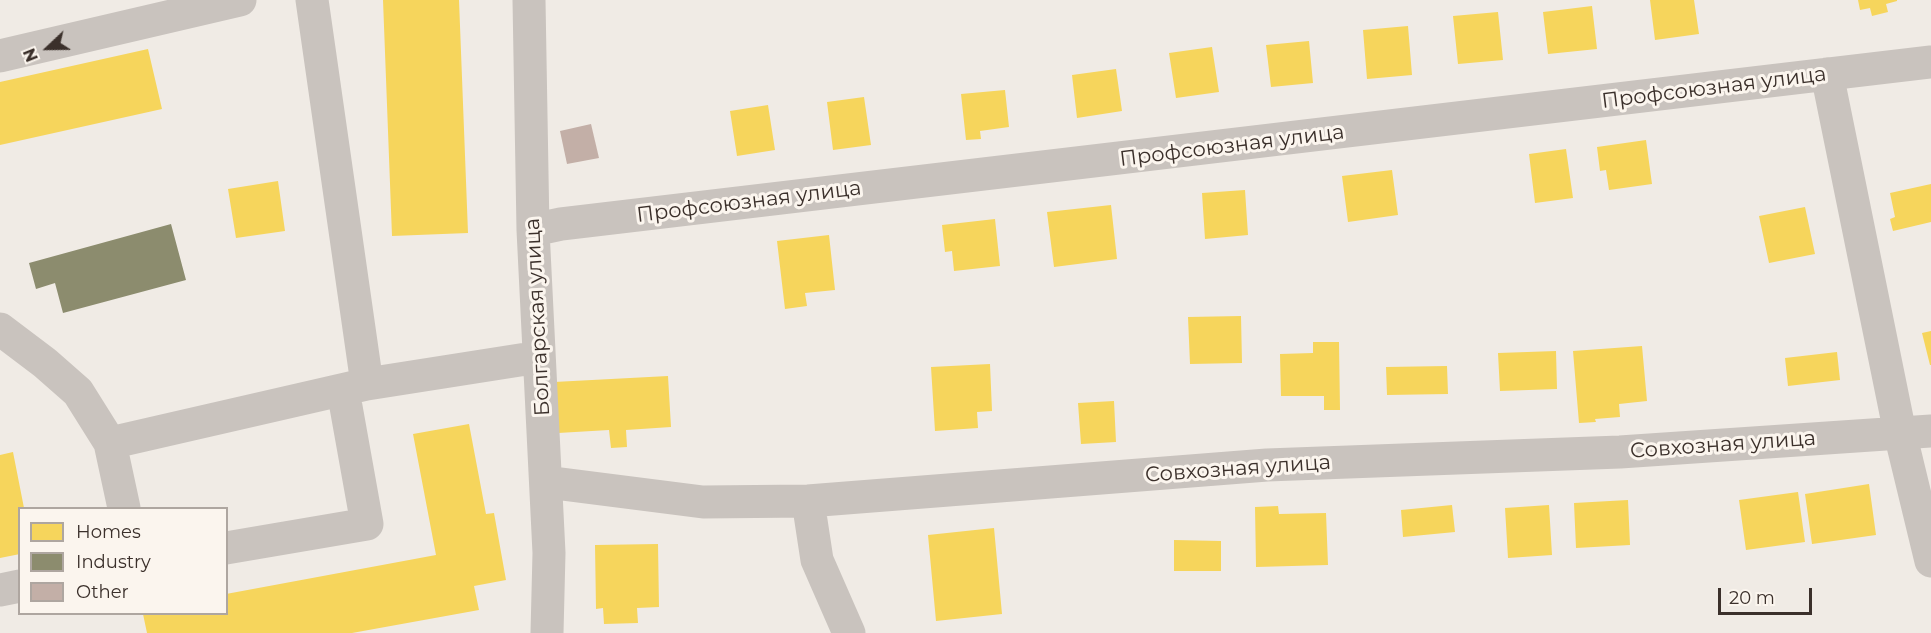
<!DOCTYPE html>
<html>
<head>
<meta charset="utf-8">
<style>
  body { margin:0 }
  #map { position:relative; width:1931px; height:633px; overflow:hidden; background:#f0ebe5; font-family:Montserrat,sans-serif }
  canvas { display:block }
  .legend { position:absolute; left:18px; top:507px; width:210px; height:108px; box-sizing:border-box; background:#fbf5ee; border:2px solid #aea6a0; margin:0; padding:8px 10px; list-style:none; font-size:18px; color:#3b302b }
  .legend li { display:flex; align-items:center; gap:12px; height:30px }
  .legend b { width:30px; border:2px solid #aea6a0 }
  .north { position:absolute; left:18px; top:18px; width:60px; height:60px; -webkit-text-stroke:4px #fbf5ee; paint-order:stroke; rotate:248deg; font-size:16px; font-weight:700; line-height:24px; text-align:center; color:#3b302b }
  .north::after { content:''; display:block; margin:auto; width:21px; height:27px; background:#3b302b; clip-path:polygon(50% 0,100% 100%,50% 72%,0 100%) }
  .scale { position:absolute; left:1718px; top:588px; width:94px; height:27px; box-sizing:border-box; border:3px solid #3b302b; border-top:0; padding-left:8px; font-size:18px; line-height:21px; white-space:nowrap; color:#3b302b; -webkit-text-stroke:4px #fbf5ee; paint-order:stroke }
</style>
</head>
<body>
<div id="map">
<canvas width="1931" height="633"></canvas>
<ul class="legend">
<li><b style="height:16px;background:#f6d55c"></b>Homes</li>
<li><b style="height:16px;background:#8c8c6e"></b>Industry</li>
<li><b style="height:16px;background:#c3afa7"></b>Other</li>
</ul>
<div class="north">N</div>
<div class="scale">20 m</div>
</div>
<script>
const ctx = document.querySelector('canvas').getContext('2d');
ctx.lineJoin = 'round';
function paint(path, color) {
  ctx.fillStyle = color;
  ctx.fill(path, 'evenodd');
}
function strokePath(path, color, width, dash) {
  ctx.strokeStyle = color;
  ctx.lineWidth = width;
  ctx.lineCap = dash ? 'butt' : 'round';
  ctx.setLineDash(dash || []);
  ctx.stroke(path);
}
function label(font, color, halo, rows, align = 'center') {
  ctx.font = font + ' Montserrat,sans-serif';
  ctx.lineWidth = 6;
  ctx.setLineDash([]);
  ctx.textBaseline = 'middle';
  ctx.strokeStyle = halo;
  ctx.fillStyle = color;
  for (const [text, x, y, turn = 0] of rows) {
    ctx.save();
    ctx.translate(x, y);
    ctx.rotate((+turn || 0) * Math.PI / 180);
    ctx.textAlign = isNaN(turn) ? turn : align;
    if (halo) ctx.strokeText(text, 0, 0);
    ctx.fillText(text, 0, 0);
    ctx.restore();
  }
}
paint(new Path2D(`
  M383,0h76l9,233 -76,3z
  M1650,0h44l5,34 -44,6z
  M1858,0h39v1l-11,3 2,8 -16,4 -2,-8 -10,2z
  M1592,6l5,43 -49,5 -5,-42z
  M1498,12l5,48 -45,4 -5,-48z
  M1408,26l4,49 -45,4 -4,-49z
  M1309,41l4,42 -42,4 -5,-42z
  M1212,47l7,45 -43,6 -7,-45z
  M148,49l14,60 -162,36v-63z
  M1116,69l6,42 -45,7 -5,-43z
  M1005,90l4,37 -29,4 1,8 -15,1 -5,-46z
  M864,97l7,48 -38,5 -6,-48z
  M768,105l7,45 -38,6 -7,-45z
  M1646,140l6,44 -43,6 -3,-20 -6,1 -3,-24z
  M1566,149l7,49 -38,5 -6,-49z
  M1392,170l6,45 -50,7 -6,-46z
  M278,181l7,50 -49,7 -8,-49z
  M1931,184v38l-38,9 -3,-12 5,-2 -5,-24z
  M1245,190l3,45 -43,4 -3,-46z
  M1111,205l6,54 -63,8 -7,-55z
  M1805,207l10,47 -46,9 -10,-47z
  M995,219l5,47 -46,5 -2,-20 -7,1 -3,-27z
  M829,235l6,55 -30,3 2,13 -22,3 -8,-68z
  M1241,316l1,47 -52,1 -2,-47z
  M1931,331v34h-1l-8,-32z
  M1313,342h26l1,68h-16v-14h-43l-1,-42 33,-1z
  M1642,346l5,55 -28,3 1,13 -25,2 1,3 -17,1 -6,-72z
  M1556,351l1,38 -57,2 -2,-38z
  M1837,352l3,28 -52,6 -3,-28z
  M990,364l2,47 -15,1 1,16 -43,3 -4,-64z
  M1447,366l1,28 -61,1 -1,-28z
  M668,376l3,51 -45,3 1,17 -16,1 -2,-18 -51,3 -4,-51z
  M1114,401l2,41 -35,2 -3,-41z
  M469,424l17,90 8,-1 12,67 -32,6 5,24 -127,23h-205l-4,-19h83v-20l210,-39 -23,-121z
  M13,452l11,56h-4v46l-20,4v-103z
  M1869,484l7,51 -64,9 -7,-50z
  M1798,492l7,50 -59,8 -7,-50z
  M1628,500l2,45 -54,3 -2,-45z
  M1452,505l3,27 -52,5 -2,-27z
  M1549,505l3,50 -44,3 -3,-50z
  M1278,506l1,8 47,-1 2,52 -72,2 -1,-60z
  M994,528l8,86 -66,7 -8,-86z
  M1174,540l47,1v30h-47z
  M658,544l1,63 -22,1 1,15 -34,1 -1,-16 -7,1 -1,-64z`), '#f6d55c');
paint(new Path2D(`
  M171,224l15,56 -123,33 -8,-30 -19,6 -7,-26z`), '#8c8c6e');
paint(new Path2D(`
  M591,124l8,34 -32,6 -7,-33z`), '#c3afa7');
strokePath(new Path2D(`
  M312,0l55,384
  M529,0l4,230 16,323 -2,80
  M0,56l240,-56
  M1827,74l73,359 31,128
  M533,230l28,-6 1370,-162
  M0,329l45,34 33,29 32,51
  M546,482l157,20 105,-1 459,-36 353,-13 311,-21
  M808,501l9,59 32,73
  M124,508l-14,-65 257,-59 172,-27
  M226,548l141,-24 -24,-134
  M0,590l20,-4`), '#c9c3be', 33);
label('21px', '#3b302b', '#fbf5ee', [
  ["Профсоюзная улица",1714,88,-7],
  ["Профсоюзная улица",1232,146,-7],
  ["Профсоюзная улица",749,202,-7],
  ["Болгарская улица",538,317,-93],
  ["Совхозная улица",1723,445,-4],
  ["Совхозная улица",1238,469,-4]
]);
</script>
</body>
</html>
